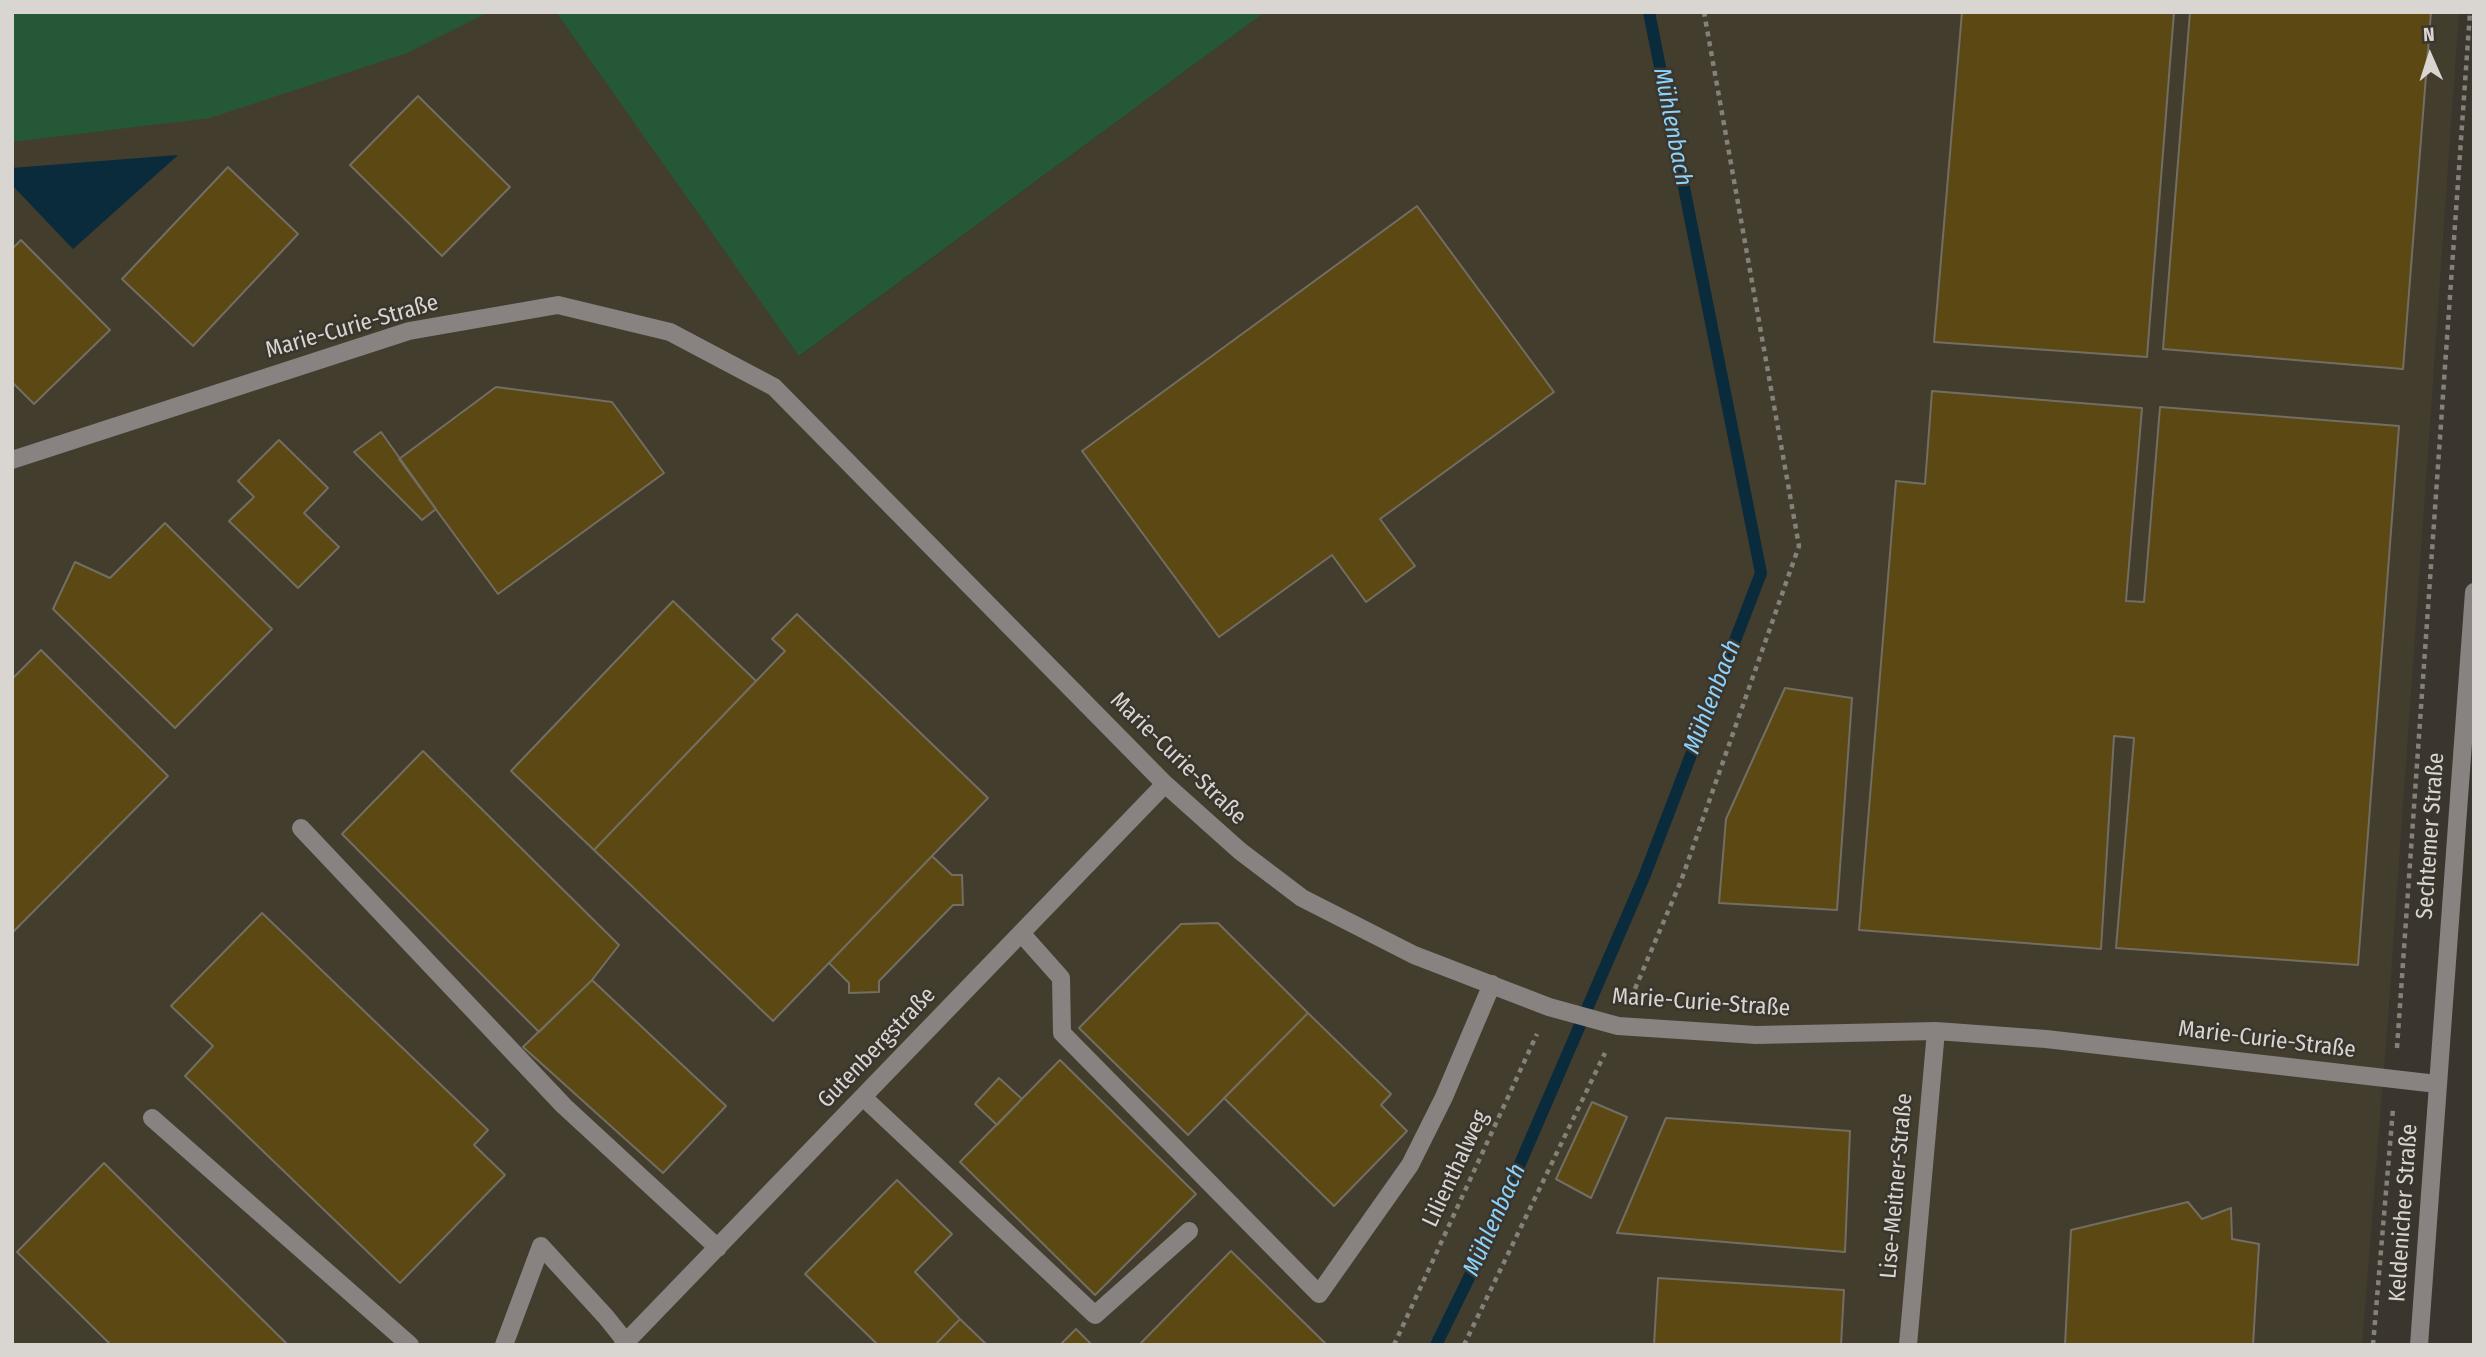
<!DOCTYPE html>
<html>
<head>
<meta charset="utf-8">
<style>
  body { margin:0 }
  #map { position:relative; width:2486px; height:1357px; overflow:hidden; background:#3a362e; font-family:"Fira Sans Condensed",sans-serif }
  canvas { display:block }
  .frame { position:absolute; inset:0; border:14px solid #d9d6d1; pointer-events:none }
  .north { position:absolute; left:2395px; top:21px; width:70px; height:70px; -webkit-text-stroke:5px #3a362e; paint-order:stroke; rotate:357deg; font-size:19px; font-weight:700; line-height:28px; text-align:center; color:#d9d6d1 }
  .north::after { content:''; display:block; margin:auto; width:24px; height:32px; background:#d9d6d1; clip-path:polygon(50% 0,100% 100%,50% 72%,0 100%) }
</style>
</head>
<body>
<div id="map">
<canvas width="2486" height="1357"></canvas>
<div class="frame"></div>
<div class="north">N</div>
</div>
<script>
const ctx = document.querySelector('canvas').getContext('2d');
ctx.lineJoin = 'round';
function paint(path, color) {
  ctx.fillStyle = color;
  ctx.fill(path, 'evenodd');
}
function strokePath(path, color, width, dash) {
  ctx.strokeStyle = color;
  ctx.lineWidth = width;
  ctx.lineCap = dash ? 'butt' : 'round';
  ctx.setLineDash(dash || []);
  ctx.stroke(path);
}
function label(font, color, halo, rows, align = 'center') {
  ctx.font = font + ' "Fira Sans Condensed",sans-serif';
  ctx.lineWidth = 5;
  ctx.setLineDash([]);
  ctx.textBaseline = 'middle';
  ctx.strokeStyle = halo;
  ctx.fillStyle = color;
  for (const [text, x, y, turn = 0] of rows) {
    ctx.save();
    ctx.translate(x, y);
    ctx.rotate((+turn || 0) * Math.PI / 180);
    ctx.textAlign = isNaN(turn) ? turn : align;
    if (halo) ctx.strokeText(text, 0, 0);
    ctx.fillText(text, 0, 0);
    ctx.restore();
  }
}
paint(new Path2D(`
  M12,12h544l244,344 465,-344h1194l-71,1006 -26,327h-2350v-1160l61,64 104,-93 -165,12z`), '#433d2e');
paint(new Path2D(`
  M12,12h477l-82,41 -197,65 -198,24z
  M556,12h709l-466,344z`), '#255836');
paint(new Path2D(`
  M178,155l-105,94 -61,-64v-17z`), '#092b3c');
strokePath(new Path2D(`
  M1436,1345l48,-98 160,-370 117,-304 -112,-561`), '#092b3c', 12);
const building = new Path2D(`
  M1962,12h212l-27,345 -213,-15z
  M2190,12h241l-28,357 -240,-20z
  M418,96l92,91 -68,69 -92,-91z
  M228,167l70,67 -105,112 -71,-67z
  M1417,206l137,186 -174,127 35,47 -49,36 -34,-47 -113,82 -137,-186z
  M21,240l89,90 -76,74 -22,-22v-133z
  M496,387l116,15 52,71 -166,121 -99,-135z
  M1932,391l210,17 -16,193 18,1 16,-195 239,19 -41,539 -242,-17 18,-210 -20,-2 -13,213 -242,-19 37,-449 29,3z
  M381,432l55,77 -14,11 -68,-68z
  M279,440l49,48 -24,25 35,34 -41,41 -69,-67 25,-24 -16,-16z
  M165,523l107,106 -97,99 -122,-119 22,-47 35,16z
  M673,601l83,80 -162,169 -83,-79z
  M797,614l191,184 -215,223 -179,-171 191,-199 -13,-12z
  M41,650l127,126 -156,157v-254z
  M1785,688l67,10 -15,212 -118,-7 7,-84z
  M423,751l196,194 -27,35 -53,52 -197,-198z
  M932,856l20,19h10l1,30h-10l-74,76v11l-30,1v-10l-20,-20z
  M262,913l226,217 -14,15 31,30 -105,108 -215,-207 28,-30 -42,-40z
  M1218,923l90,90 -120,122 -109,-107 102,-104z
  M592,980l134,126 -63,67 -140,-126z
  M1308,1013l83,81 -10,11 26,26 -73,75 -110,-108z
  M1060,1060l136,134 -101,101 -135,-133z
  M999,1078l23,21 -25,26 -22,-21z
  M1592,1102l35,15 -36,81 -35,-19z
  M1666,1118l184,13 -5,121 -228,-19z
  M104,1163l184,182h-177l-94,-93z
  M897,1180l55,54 -37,38 45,47 -25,26h-57l-73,-71z
  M2188,1202l14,17 29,-11 1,31 27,5 -6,101h-188l6,-115z
  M1231,1251l96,94h-188z
  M1658,1278l186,12 -3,55h-187z
  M960,1319l27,26h-52z
  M1076,1329l16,16h-32z`);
paint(building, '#5c4813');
strokePath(building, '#726e64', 2);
strokePath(new Path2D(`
  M1631,998l50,-117 118,-335 -95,-534
  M2397,1048l73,-1036
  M1394,1345l143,-311
  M1464,1345l141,-292
  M2373,1345l20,-236`), '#84817a', 4.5, [5, 5]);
strokePath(new Path2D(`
  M12,460l397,-129 149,-26 112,27 104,55 391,397 75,67 62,47 112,57 135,52 69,19 138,9 180,-4 110,8 391,45
  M301,828l263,278 154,142
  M1021,933l40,45 1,55 257,261 91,-129 34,-68 48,-113
  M863,1097l232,218 94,-84
  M152,1118l258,227
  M504,1345l37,-99 65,71 20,25
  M623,1345l542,-561
  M1908,1345l28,-314
  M2419,1345l55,-753`), '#888281', 18);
label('23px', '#d9d6d1', '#3a362e', [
  ["Marie-Curie-Straße",352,327,-16],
  ["Marie-Curie-Straße",1178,759,44],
  ["Sechtemer Straße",2431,836,-86],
  ["Marie-Curie-Straße",1701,1003,4],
  ["Marie-Curie-Straße",2267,1040,7],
  ["Gutenbergstraße",877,1048,-46],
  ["Lilienthalweg",1456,1169,-65],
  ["Lise-Meitner-Straße",1897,1186,-85],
  ["Keldenicher Straße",2404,1213,-86]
]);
label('italic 24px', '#8bd2fc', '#3a362e', [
  ["Mühlenbach",1672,127,79],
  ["Mühlenbach",1713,697,-69],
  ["Mühlenbach",1495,1220,-66]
]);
</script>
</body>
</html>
